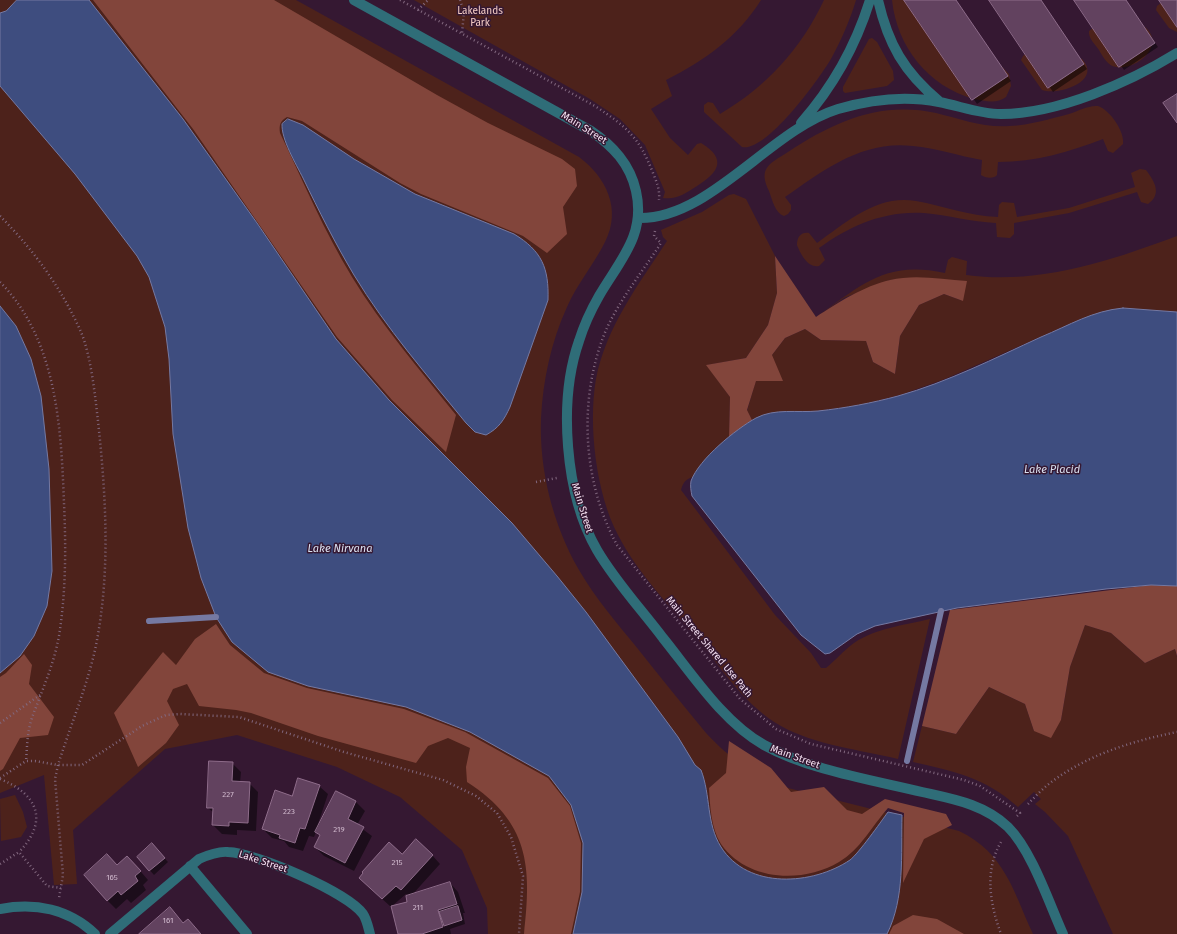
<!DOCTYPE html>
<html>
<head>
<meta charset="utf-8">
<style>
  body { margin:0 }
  canvas { display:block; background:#351832 }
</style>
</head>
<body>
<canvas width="1177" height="934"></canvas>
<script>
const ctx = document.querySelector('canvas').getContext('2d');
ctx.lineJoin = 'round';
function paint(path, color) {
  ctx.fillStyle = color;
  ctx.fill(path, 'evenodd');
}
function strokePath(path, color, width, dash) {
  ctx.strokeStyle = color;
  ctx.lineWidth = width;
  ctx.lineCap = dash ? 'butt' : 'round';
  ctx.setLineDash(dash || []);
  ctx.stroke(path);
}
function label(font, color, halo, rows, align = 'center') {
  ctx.font = font + ' "Fira Sans",sans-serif';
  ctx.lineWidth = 3;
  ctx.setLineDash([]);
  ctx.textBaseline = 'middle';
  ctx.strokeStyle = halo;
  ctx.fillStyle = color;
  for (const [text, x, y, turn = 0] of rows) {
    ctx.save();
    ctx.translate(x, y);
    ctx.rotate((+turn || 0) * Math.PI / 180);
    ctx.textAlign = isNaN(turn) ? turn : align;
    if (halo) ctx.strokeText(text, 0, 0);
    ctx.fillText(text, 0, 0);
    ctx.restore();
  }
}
paint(new Path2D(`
  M0,0h296l283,157c27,20 43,52 26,85 -11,22 -28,42 -38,65 -16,35 -24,73 -26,111 -2,52 12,107 38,152 16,28 38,53 59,79 22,28 45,56 68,84 24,26 49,43 82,55l171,43c46,22 54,60 74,103h-545l-1,-26 -25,-58 -62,-53 -63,-30 -100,-32 -72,14 -92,81 4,54 -23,1 -10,-110 -44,18z
  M414,0h347c-24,38 -56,60 -95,80l6,16 -21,13 19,29 18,17 9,-11 4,-1c27,16 17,30 -4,43 -11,7 -20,14 -34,12l2,-6 -20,-47 -25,-26 -30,-20z
  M824,0h32c-6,20 -14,38 -24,57 -11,20 -66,96 -90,90l-38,-35v-7l4,-3 5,1 7,11c46,-27 81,-65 104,-114z
  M892,0h44l73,74 2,12 -5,11c-9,7 -21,4 -32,2 -46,-13 -77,-52 -82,-99z
  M1165,0h12v32l-8,-4 -13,-18 1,-4z
  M1102,22l43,5c22,19 -10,44 -29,40 -8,-1 -13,-10 -17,-17 -4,-6 -11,-12 -10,-19z
  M869,39l3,-1 5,4 16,29 1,9 -7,6 -42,7 -2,-2v-4z
  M1034,47l48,12c21,22 -24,37 -40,31l-21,-30 2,-4z
  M1098,106c12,4 27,26 25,38l-10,9 -5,-2 -5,-12c-34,13 -68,23 -105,23l-1,13c-3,4 -12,3 -16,0l1,-15c-23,-4 -46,-12 -69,-14 -51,-6 -89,24 -128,51l6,8v5l-3,4 -4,2c-9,-3 -12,-17 -15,-25 -11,-23 0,-27 19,-39 46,-30 91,-51 148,-39 25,6 47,15 74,13 20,-1 40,-7 59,-12 9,-3 20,-9 29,-8z
  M1140,169l6,1c9,12 16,24 2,34l-7,-2 -4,-10 -68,21 -55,10v11l-4,4 -13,-1 -1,-14c-24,-1 -48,-8 -72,-10 -39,-3 -75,13 -105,35l6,12 -6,6c-11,2 -18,-11 -22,-21 0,-8 4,-13 12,-12l8,10c29,-21 61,-49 99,-42 28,5 52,15 82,16l1,-12 3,-3 12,1 3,14 52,-9 66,-21 -4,-14z
  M734,194l12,5 29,57 2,37 -9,32 -22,33 -39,7 23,32 -1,41 -24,23 -12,16c-7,2 -10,5 -12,13l94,125 36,38 10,15h5c10,-8 17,-17 28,-25 22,-15 51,-18 76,-24l-32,140c-37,-9 -83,-14 -117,-33 -34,-19 -57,-54 -81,-84 -28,-34 -62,-68 -82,-107 -22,-42 -30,-110 -22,-156 10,-52 43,-95 71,-138l-4,-4 -2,-7 41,-18 27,-17z
  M1177,236v76l-54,-4 -42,11 -136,60 -45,16 -39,10 -44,6 -38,1 -27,8 -5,-9 9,-31 16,-25 13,-17 20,-9 16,11 45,1 7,21 22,12 5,-38 19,-31 25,-11 19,7 -41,-23 -32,2 -46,18 -28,19c46,-32 69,-57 129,-44l3,-13 4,-3 15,4 -1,14c73,10 144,-14 211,-39z
  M1085,625l26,8 34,30 30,-14 2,8v277h-64l-45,-98 -23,-24 -10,-8 6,-5 -7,-7 -16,15c-34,-30 -62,-35 -105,-45l9,-36 34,8 33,-47 36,17 9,27 27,-11 9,-53z
  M15,795l8,17 4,15 -6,10 -20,4 -1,-42z`), '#4d221b');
paint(new Path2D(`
  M93,0h181l163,95 51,28 74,36 13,10 2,17 -14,21 4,27 -20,19 -24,-17 -102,-42 -21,-11 -98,-62 -15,-4c-7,4 -8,8 -7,16 23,48 44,98 72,144 30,49 68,93 104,138l-10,37 -54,-52 -55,-63 -144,-208z
  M775,256l41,61c21,-14 48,-31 74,-37 24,-6 52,-1 77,1l-4,20 -19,-7 -25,11 -19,31 -5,38 -22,-12 -7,-21 -45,-1 -16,-11 -20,9 -13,17 11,26h-27l-9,29 5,10 -23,18 1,-41 -24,-32 40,-7 22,-33 9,-32z
  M1151,585l26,1v70l-2,-7 -30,14 -34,-30 -26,-8 -15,42 -9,53 -10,18 -17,-7 -9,-27 -36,-17 -33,47 -34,-8 28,-116z
  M216,624l14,21 34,28 43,15 97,21 61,23 83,46 22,28 11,37 -1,49 -9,42h-47c8,-68 5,-112 -57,-152l-1,-15 4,-19 -22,-10 -20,8 -12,17 -98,-27 -67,-23 -15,-3 -37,-4 -12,-22 -14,5 -6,12 12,24 -13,18 -28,24 -24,-54 49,-61 13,13 19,-26z
  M24,654l8,11 -3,19 25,33 -6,18 -28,3 -17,31 -3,2v-94l6,-4z
  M729,741l42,27 20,24 33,-5 23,23 15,4 23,-15 61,15 6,11 -28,14 -21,44 1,-70 -16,-5c-16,18 -28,42 -49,54 -37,22 -92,19 -118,-18 -10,-16 -11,-38 -12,-56l17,-15z
  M913,915l24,4 27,15h-75l4,-8z`), '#82453b');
const water = new Path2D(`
  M17,0h72l94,119 74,104 79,116 53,61 123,123 45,53 29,36 92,125 17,28 6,5c10,26 5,53 20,77 27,43 92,38 129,13 9,-7 30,-37 38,-48l14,3c-1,39 3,83 -15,119h-314l9,-42 1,-49 -12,-38 -22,-29 -79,-44 -64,-25 -98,-21 -40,-14 -36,-30 -16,-25 -15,-39 -13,-50 -15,-94 -4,-75 -4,-32 -16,-50 -12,-21 -62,-82 -75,-88v-73l6,-2z
  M288,119l15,6 51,34 61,35 99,40c28,17 35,34 34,66l-38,107c-6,13 -11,21 -24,28l-11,-3 -9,-9c-39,-48 -80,-95 -112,-148 -19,-32 -35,-64 -51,-97 -7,-14 -22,-39 -21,-54z
  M0,306l16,20 15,33 10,37 8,73 3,102 -5,35 -13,30 -14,20 -20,17z
  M1123,308l54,4v274l-26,-1 -45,4 -149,19 -82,18 -18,8 -27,19 -5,1 -24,-19 -109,-139c-1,-5 -2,-10 -1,-15 8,-22 45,-52 65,-63 19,-10 41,-5 62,-7 28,-3 54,-8 80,-15 50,-14 97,-38 143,-59 29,-12 51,-26 82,-29z`);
paint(water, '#3e4d7f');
strokePath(water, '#7579a2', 1);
paint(new Path2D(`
  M905,0h51l55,81 -34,23z
  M990,0h51l46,69 -34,23z
  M1075,0h51l32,47 -34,23z
  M232,763l9,9 -1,11h9l9,9 -2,39 -19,-1v5l-15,-1 -9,-9 1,-12 -6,-5z
  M319,786l9,8 -11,33 19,-35 20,10 9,9 -8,14 15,11 -18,35 -30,-15 -9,-9 5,-11 -4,-4 -2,5 -5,-1 -6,15 -14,-4 -5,-6 -12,-3 -9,-9 30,-32z
  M156,849l12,13 -14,13 -16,-18z
  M402,855h30l8,9 -28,31 38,-12 8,9 7,21h-2l2,11 -15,5 1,5h-52l10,-38 -3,-2 -15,13 -22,-20z
  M117,866h19l12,14 -5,5 3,5 -15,13 -4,-4 -11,10 -9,-9z
  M170,909l14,15 4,-4 14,14h-62z`), '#0007');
strokePath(new Path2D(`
  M149,621l67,-4
  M907,761l34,-150`), '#7579a2', 6);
const building = new Path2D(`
  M904,0h52l52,76 -36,24z
  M989,0h52l43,64 -36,24z
  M1074,0h52l29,43 -36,24z
  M1159,0h18v27z
  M1177,94v29l-14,-20z
  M209,761l24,1 -1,19 18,1 -2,41 -19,-1v4l-17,-1 1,-17h-6z
  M298,778l22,7 -15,44 -5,-1 -5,15 -16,-5 1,-3 -18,-6 13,-39 17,6z
  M336,791l20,10 -8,18 16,8 -19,36 -31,-16 6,-12 -5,-3z
  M416,839l17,16 -32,35 -5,-4 -14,13 -23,-21 4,-5 -1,-1 27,-30 13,12z
  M152,843l13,15 -16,13 -12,-14z
  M107,854l10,11 10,-9 14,15 -6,5 3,5 -17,14 -3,-4 -11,10 -23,-26z
  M450,882l7,22 -19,6 5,17 -21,7h-24l-7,-28 16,-4 -1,-6z
  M458,906l4,14 -18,6 -5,-14z
  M170,907l13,16 5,-4 13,15h-62z`);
paint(building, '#62425f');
strokePath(building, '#8e6c8a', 1);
strokePath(new Path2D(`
  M400,0l195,106c32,21 44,31 58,67 4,10 7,17 6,27
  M460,0l4,12 -2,21
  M418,10l10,-10
  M0,216c33,33 62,73 81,116 10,24 14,63 17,89 8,75 13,154 -3,229 -9,39 -25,77 -37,115l-3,14 8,96 -4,23
  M655,231l-1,5 7,7c-18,28 -41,56 -55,87 -28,67 -24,151 11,215l123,154 36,30 35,15 153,36 16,6 40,27 -3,3
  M0,282c57,58 61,145 64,221 2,44 2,89 -5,133 -4,22 -12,43 -20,63 -3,9 -7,17 -9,26 -3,12 -3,24 -4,36
  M536,482l21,-4
  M0,723l40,-28
  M0,778l26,-17h9l23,4h24l60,-39 24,-11 14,-1 59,3 105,35 99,28 33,16 21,17 14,24 12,39 -4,58
  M0,779c38,15 49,42 19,73
  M1028,804c7,-7 14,-15 22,-21 37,-28 82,-42 127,-51
  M1001,842c-17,29 -11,62 0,92
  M0,864l19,-12 28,34 14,2`), '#82687f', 2.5, [1, 3]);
strokePath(new Path2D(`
  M354,0l237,131c22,15 39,33 45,60 10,44 -16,69 -37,105 -8,14 -15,29 -20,45 -21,60 -14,154 18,209 18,31 44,59 66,88 29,36 61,85 101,107 45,25 109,35 158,47 31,7 62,12 86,35 24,24 41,76 55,107
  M878,0c10,44 26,72 61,101
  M801,123c31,-35 55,-78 69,-123
  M639,218c71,1 131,-88 199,-109 34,-10 66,-14 101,-7 21,4 41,12 62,12 57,0 129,-32 176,-61
  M190,866l57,68
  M0,909c35,-7 69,0 95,25
  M110,934l89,-75c9,-4 19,-8 29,-7 28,1 119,40 135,62 4,6 5,13 7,20`), '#2f6d78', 10);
label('8px', '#d0b9cd', null, [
  ["227",228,795],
  ["223",289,812],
  ["219",339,830],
  ["215",397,863],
  ["165",112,878],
  ["211",418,908],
  ["161",168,921]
]);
label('10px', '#f5cdc5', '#351832', [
  ["Lakelands",480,11],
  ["Park",480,23]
]);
label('10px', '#f5e1f2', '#351832', [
  ["Main Street",584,128,32],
  ["Main Street",582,508,73],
  ["Main Street Shared Use Path",709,647,50],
  ["Main Street",795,757,20],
  ["Lake Street",263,862,18]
]);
label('italic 11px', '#dae0f0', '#351832', [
  ["Lake Placid",1052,470],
  ["Lake Nirvana",340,549]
]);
</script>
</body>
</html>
